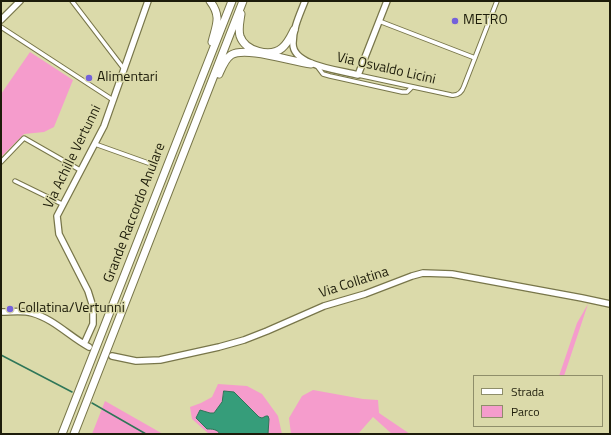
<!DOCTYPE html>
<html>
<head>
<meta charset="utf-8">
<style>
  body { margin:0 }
  #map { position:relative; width:611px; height:435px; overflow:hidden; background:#dbdaaa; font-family:"Titillium Web",sans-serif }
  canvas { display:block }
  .frame { position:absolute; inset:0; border:2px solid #1d1c0a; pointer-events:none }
  .legend { position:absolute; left:473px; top:375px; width:130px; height:52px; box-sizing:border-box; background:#dbdaaa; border:1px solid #8f8e6a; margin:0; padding:5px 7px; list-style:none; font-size:12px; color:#1d1c0a }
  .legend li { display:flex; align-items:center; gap:8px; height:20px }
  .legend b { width:20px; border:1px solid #8f8e6a }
</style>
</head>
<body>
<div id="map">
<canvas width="611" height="435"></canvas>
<div class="frame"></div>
<ul class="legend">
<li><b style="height:5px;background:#fff"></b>Strada</li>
<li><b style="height:11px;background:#f59ccc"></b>Parco</li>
</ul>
</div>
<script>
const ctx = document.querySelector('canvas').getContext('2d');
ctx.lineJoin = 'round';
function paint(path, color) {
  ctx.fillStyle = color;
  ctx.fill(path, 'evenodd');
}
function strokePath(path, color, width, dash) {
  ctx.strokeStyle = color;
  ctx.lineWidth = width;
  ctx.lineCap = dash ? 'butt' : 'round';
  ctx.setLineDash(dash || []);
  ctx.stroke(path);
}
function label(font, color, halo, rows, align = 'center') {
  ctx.font = font + ' "Titillium Web",sans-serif';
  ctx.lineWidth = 3;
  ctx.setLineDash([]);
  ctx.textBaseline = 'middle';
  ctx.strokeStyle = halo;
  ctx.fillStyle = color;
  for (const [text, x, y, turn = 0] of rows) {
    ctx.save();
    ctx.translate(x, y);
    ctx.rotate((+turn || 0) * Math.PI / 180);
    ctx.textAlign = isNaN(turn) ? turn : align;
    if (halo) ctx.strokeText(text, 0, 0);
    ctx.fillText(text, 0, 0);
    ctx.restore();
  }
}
paint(new Path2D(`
  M30,52l43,28 -19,47 -10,5 -20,2 -23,23v-63z
  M588,304l-24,72h-5l18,-53z
  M218,384l29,2 15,8 16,22 4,18h-73l-17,-15 -2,-12 11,-4 11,-6z
  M313,390l50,9 15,1 1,13 31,21h-18l-19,-17 -15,17h-67l-2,-16 13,-22z
  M105,401l58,33h-71z`), '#f59ccc');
const water = new Path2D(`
  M224,391l10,1 25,25 3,1 4,-2h2l1,3 -1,15h-48c-3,-5 -8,-5 -13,-5l-11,-11 4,-8 10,3h4l8,-11z`);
paint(water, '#369d7a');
strokePath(water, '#2e7658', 1);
strokePath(new Path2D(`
  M1,355l71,37
  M92,403l54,31`), '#2e7658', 1.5);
const street = new Path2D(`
  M72,1l52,68
  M379,21l96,37
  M1,27l112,73
  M317,66l6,8 7,2 72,16h5l5,-5
  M358,75l93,20c7,1 11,-3 13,-9l33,-85
  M95,144l56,20
  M1,162l23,-24 56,32
  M15,181l47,23`);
const secondary = new Path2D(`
  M305,1c-5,13 -12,27 -12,42 -1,23 47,27 65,32l29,-74
  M1,20l19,-19
  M1,312c10,0 21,-2 31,1 22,6 38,24 57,34
  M84,344l9,-20v-17l-5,-16 -29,-57 -2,-18 47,-90 44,-125
  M112,356l24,5 24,-1 59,-13 25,-7 23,-9 57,-25 41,-12 47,-18 11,-3 29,1 130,24 28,6`);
const highway = new Path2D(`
  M210,1c12,16 6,24 2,41
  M241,14c-1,7 -3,15 -1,22 5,15 30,22 42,12 6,-5 9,-12 12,-18
  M219,74c3,-7 6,-15 12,-19 15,-9 61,7 80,9
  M62,434l170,-433
  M74,434l169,-433`);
strokePath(street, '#78764a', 5.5);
strokePath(secondary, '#78764a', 8);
strokePath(highway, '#78764a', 9);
strokePath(street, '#fff', 3.5);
strokePath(secondary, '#fff', 5.5);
strokePath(highway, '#fff', 7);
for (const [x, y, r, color] of [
  [455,21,4,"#7461db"],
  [89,78,4,"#7461db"],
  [10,309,4,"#7461db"]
]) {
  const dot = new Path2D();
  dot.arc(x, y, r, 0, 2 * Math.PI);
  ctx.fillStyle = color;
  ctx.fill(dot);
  strokePath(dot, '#dbdaaa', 1.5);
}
label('14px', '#1d1c0a', '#dbdaaa', [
  ["METRO",463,21],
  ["Alimentari",97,78],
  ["Collatina/Vertunni",18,309]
], 'left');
label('14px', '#1d1c0a', '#dbdaaa', [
  ["Via Osvaldo Licini",386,69,13],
  ["Via Achille Vertunni",73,157,-64],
  ["Grande Raccordo Anulare",135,213,-69],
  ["Via Collatina",354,283,-18]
]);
</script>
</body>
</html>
